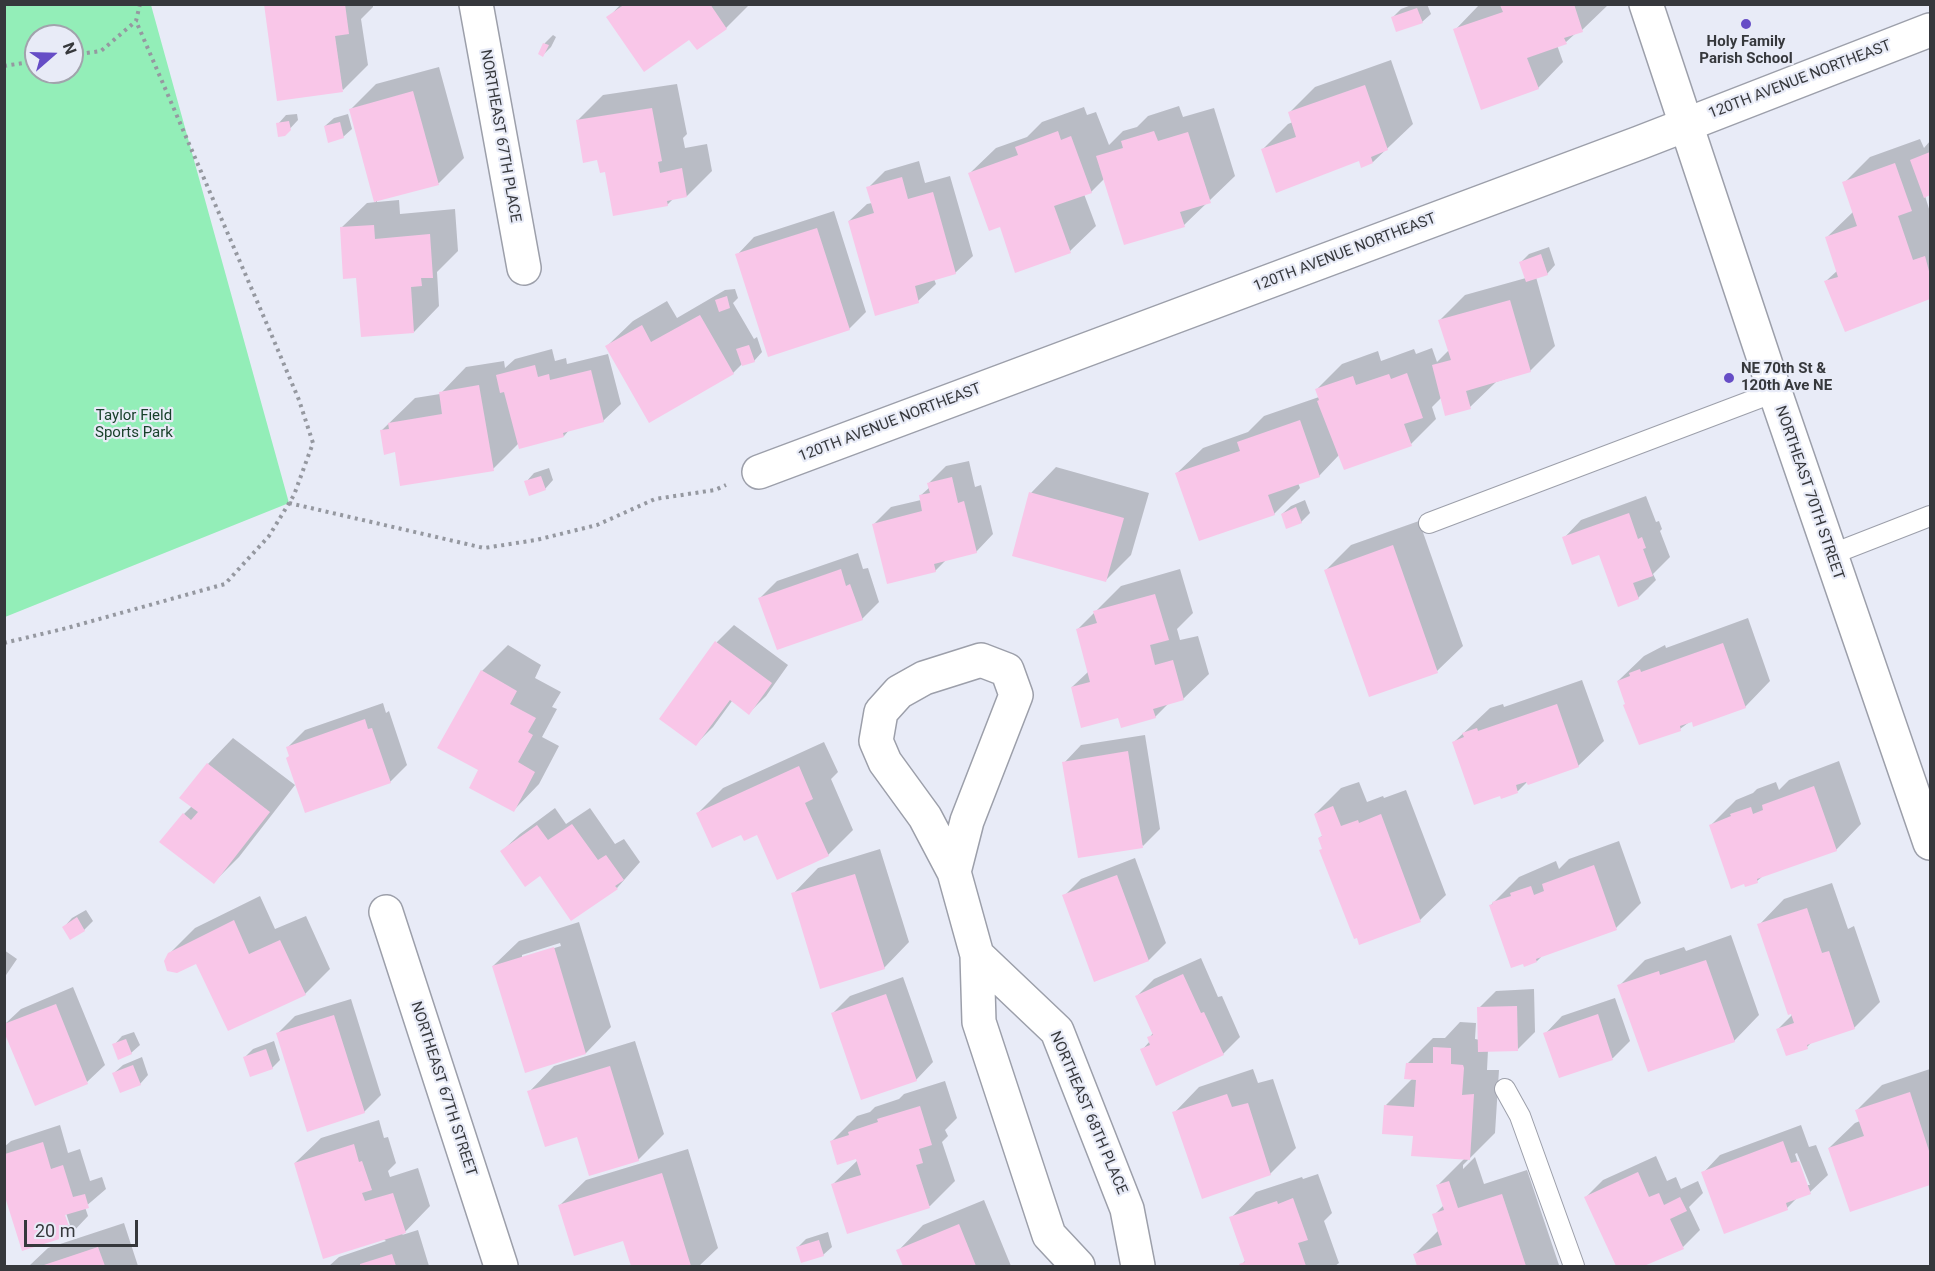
<!DOCTYPE html>
<html>
<head>
<meta charset="utf-8">
<style>
  body { margin:0 }
  #map { position:relative; width:1935px; height:1271px; overflow:hidden; background:#e8ebf7; font-family:Roboto,sans-serif }
  canvas { display:block }
  .frame { position:absolute; inset:0; border:6px solid #36383c; pointer-events:none }
  .north { position:absolute; left:24px; top:24px; width:60px; height:60px; box-sizing:border-box; background:#e8ebf7; border:2px solid #a1a3ac; border-radius:50%; rotate:70deg; font-size:16px; font-weight:700; line-height:24px; text-align:center; color:#36383c }
  .north::after { content:''; display:block; margin:auto; width:21px; height:27px; background:#664dc6; clip-path:polygon(50% 0,100% 100%,50% 72%,0 100%) }
  .scale { position:absolute; left:24px; top:1220px; width:114px; height:27px; box-sizing:border-box; border:3px solid #36383c; border-top:0; padding-left:8px; font-size:18px; line-height:21px; white-space:nowrap; color:#36383c; -webkit-text-stroke:4px #e8ebf7; paint-order:stroke }
</style>
</head>
<body>
<div id="map">
<canvas width="1935" height="1271"></canvas>
<div class="frame"></div>
<div class="north">N</div>
<div class="scale">20 m</div>
</div>
<script>
const ctx = document.querySelector('canvas').getContext('2d');
ctx.lineJoin = 'round';
function paint(path, color) {
  ctx.fillStyle = color;
  ctx.fill(path, 'evenodd');
}
function strokePath(path, color, width, dash) {
  ctx.strokeStyle = color;
  ctx.lineWidth = width;
  ctx.lineCap = dash ? 'butt' : 'round';
  ctx.setLineDash(dash || []);
  ctx.stroke(path);
}
function label(font, color, halo, rows, align = 'center') {
  ctx.font = font + ' Roboto,sans-serif';
  ctx.lineWidth = 4.5;
  ctx.setLineDash([]);
  ctx.textBaseline = 'middle';
  ctx.strokeStyle = halo;
  ctx.fillStyle = color;
  for (const [text, x, y, turn = 0] of rows) {
    ctx.save();
    ctx.translate(x, y);
    ctx.rotate((+turn || 0) * Math.PI / 180);
    ctx.textAlign = isNaN(turn) ? turn : align;
    if (halo) ctx.strokeText(text, 0, 0);
    ctx.fillText(text, 0, 0);
    ctx.restore();
  }
}
paint(new Path2D(`
  M5,4l146,1 138,498 -284,114zM36,36h36v36h-36z`), '#93eeb8');
paint(new Path2D(`
  M266,4h107v3l-12,12 7,46 -25,25z
  M621,4h129l-24,24 -28,20 -8,-10 -82,-20z
  M1414,4h13l4,10 -9,8 -29,-5 8,-8z
  M1480,4h128v1l-26,25 -6,3 -10,9 -9,3 6,17 -25,26 -83,-58z
  M553,35l3,2 -5,10 -8,8 -3,-2 5,-10z
  M1391,60l22,64 -40,38 -11,4 -2,-7 -97,-10 25,-25 5,-2 -4,-9 26,-26z
  M439,67l25,91 -25,25 -62,17v2l22,-2 1,14 55,-5 3,42 -21,21 2,34 -25,26 -57,-56 -16,-48 26,-25 9,-1 -26,-92 26,-26z
  M677,84l10,50 -4,4 2,10 22,-4 5,27 -25,25 -13,2 -7,7 -60,-35 -30,-49 26,-26z
  M1179,106l4,11 31,-9 21,68 -51,49 -80,-46 -13,13 -7,2 12,32 -26,25 -70,-26 -30,-52 26,-25 31,-11 15,-15 42,-15 3,8 9,-3 13,33 14,-14 14,-4 11,-11z
  M297,114l1,6 -13,14 -7,-10 8,-9z
  M348,114l4,15 -9,8 -18,-11 9,-8z
  M1920,139l4,9 6,-7v53l-5,2 5,16v86l-84,32 -20,-49 12,-11 -12,-32 28,-27 -10,-28 26,-26z
  M919,161l6,22 25,-7 23,80 -18,17 -21,6 2,5 -18,17 -69,-80 18,-17 5,-1 -4,-15 17,-17z
  M834,211l32,101 -17,17 -112,-74 17,-18z
  M1549,247l6,18 -8,9 -11,3 19,69 -25,25 -34,11 -26,25 -28,-10 -10,10 4,12 -25,25 -72,11 -20,21 -21,7 2,5 -26,26 -97,-41 26,-25 45,-16 16,-16 55,-19 -2,-8 25,-25 36,-13 3,10 33,-12 2,5 16,-6 5,14 13,-13 -10,-29 25,-25 61,-17 -5,-16 8,-8z
  M735,289l3,9 -5,5 21,36 3,-2 5,15 -8,9 -12,3 -9,9 -126,-27 26,-25 34,-20 10,17 48,-28z
  M552,349l3,12 11,-3 1,6 41,-10 13,50 -18,17 -33,8 -6,7 -45,7 -26,26 -97,-18 -15,-20 34,-33 25,-4 26,-27 38,-6 1,7 10,-9z
  M969,461l6,26 6,-2 12,49 -17,18 -29,7 -12,12 -61,-47 17,-17 30,-7 -1,-4 10,-9 -1,-4 17,-17z
  M1056,467l93,26 -18,62 -25,25 -75,-87z
  M549,468l4,12 -8,9 -19,-7 8,-9z
  M1646,496l10,26 3,-1 3,8 -2,2 10,26 -17,17 3,6 -18,18 -38,-45 -36,-15 17,-18z
  M1305,500l5,13 -9,9 -19,-8 9,-8z
  M1419,521l44,125 -26,25 -111,-101 25,-25z
  M858,553l5,16 5,-1 11,34 -17,17 -102,-21 17,-17z
  M1180,569l13,44 -16,16 3,11 18,-4 11,38 -26,25 -14,4 -14,14 -36,-1 -47,-29 17,-16 -12,-41 44,-44z
  M1748,618l22,63 -25,26 -53,13 -12,9 -54,-25 -8,-23 26,-25 21,-11 1,3z
  M734,625l54,40 -22,31 -17,17 -17,-12 -19,26 -17,17 21,-102z
  M508,645l33,20 -6,13 26,14 -9,15 5,2 -15,28 17,9 -20,38 -25,26 -34,-40 -41,-22 43,-77z
  M1582,680l22,61 -26,25 -50,15 -10,10 -17,3 -47,-52 36,-34 13,-4 1,3z
  M383,703l3,10 3,-2 18,54 -17,17 -100,-27 -2,-8 17,-17z
  M1145,735l15,94 -17,17 -79,-83 17,-18z
  M233,738l62,47 -56,72 -25,25 -30,-68 8,-8 16,-42z
  M824,742l14,30 -7,7 22,51 -25,25 -70,-22h-16l-44,-20 25,-25z
  M1839,761l22,63 -25,26 -73,26 -6,5 -46,-56 25,-25 17,-7 4,-4 19,-7 3,8 10,-10z
  M1359,782l8,20 16,-6 1,2 22,-8 40,105 -26,25 -97,-72 -4,-10 4,-3 -8,-21 26,-26z
  M555,808l11,16 24,-16 25,36 9,-5 16,23 -23,26 -77,-14 -38,-23 18,-17z
  M1619,841l22,62 -25,25 -74,28 -5,5 -12,4 -34,-60 28,-28 37,-16 3,8 10,-10z
  M880,849l29,93 -25,26 -91,-74 25,-26z
  M1135,858l31,85 -17,17 -54,20 -31,-84 17,-17z
  M1832,883l16,46 6,-3 26,76 -26,26 -42,14 -5,5 -29,-18 15,-15 -34,-89 25,-26z
  M260,896l15,33 31,-13 24,53 -25,25 -136,-40 26,-26z
  M86,910l7,11 -9,9 -20,-3 8,-9z
  M579,922l32,105 -25,26 -60,18 -33,-105 26,-25zM560,943l1,3 -39,12v-3z
  M1731,935l28,80 -25,26 -115,-55 26,-26 39,-13 2,4z
  M4,950l13,9 -13,19z
  M1201,958l17,39 4,-1 18,41 -17,17 -81,-4 8,-9 -1,-3 4,-5 -16,-37 17,-17z
  M903,977l30,85 -17,18 -83,-67 17,-17z
  M73,987l32,78 -18,17 -83,-57 17,-16z
  M1534,989l1,43 -17,17 -30,1 -1,20h12l-4,63 -32,32v4l12,-12 9,27 43,-14 32,95 -2,1h-138l-4,-12 24,-24 -5,-15 10,-10 -6,-20 27,-27 -51,-23 -28,-30 27,-27 -6,-14 26,-26h12l15,-16 16,1 -1,16 5,1 -1,-32 17,-17z
  M1615,998l15,43 -17,17 -53,18 -15,-42 17,-18z
  M351,999l30,96 -17,17 -86,-79 17,-17z
  M134,1032l6,13 -9,8 -17,-8 8,-9z
  M274,1041l6,19 -8,8 -27,-11 8,-8z
  M635,1041l29,93 -26,26 -109,-68 25,-26z
  M142,1057l6,18 -8,9 -26,-11 9,-8z
  M1253,1069l5,14 15,-4 23,69 -26,26 -96,-61 25,-26z
  M1930,1069v115l-79,26 -22,-62 26,-25 5,-2 -3,-11 25,-25z
  M945,1081l12,37 -12,12 3,6 -6,6 13,39 -25,25 -82,26 -16,-47 29,-28 -29,-16 25,-25 13,-4 5,-5 24,-8 5,-5z
  M379,1120l5,18 4,-1 8,26 -8,8 2,6 28,-9 12,38 -28,29 16,-5 11,36h-100l10,-9 47,-16 -91,-78 26,-25z
  M60,1125l8,28 12,-4 10,32 12,-4 4,12 -21,18 3,9 -17,18 -48,15 -19,-57v-45l7,-6zM64,1207l6,18h-3l-6,-17z
  M1801,1125l8,22 7,-2 12,30 -18,17 -11,4 -12,12 -84,-35 17,-18zM1797,1153l13,32h-4l-11,-31z
  M688,1149l30,99 -19,18h-66l-9,-27 -64,-34 26,-25z
  M1656,1156l11,25 9,-4 5,12 17,-8 5,12 -14,14 11,23 -17,17 -43,19h-23l-31,-69 17,-17z
  M1318,1174l14,39 -8,8 15,42 -4,3h-94v-1l5,-5 -15,-42 25,-26 46,-15 1,2z
  M984,1200l27,66h-107l-6,-15 25,-26z
  M124,1223l14,43h-109l19,-18z
  M828,1232l4,15 -9,8 -25,-8 8,-8z`), '#0003');
paint(new Path2D(`
  M264,4h81l4,30 -14,2 8,56 -66,9z
  M625,4h85l17,25 -30,21 -8,-10 -45,32 -38,-55z
  M1502,4h72l9,28 -19,6 3,6 -40,14 12,31 -58,21 -28,-81 50,-17 -3,-7z
  M1417,8l6,15 -27,9 -5,-15z
  M543,43l6,2 -6,12 -5,-3z
  M1365,85l23,65 -17,7 2,6 -12,5 -2,-7 -83,32 -15,-44 35,-12 -8,-25z
  M413,91l26,94 -65,17 -25,-93z
  M652,108l10,53 -4,1 2,11 22,-5 5,29 -20,4 1,5 -55,10 -8,-44 -5,1 -3,-13 -14,3 -7,-43z
  M289,121l2,9 -6,6 -7,1 -2,-14z
  M340,122l4,16 -16,5 -4,-17z
  M1058,131l3,9 10,-4 21,57 -38,13 17,47 -56,20 -15,-46 -11,4 -21,-58 50,-18 -3,-8z
  M1154,131l4,10 30,-9 23,71 -31,9 5,15 -61,18 -28,-89 27,-8 -2,-7z
  M1930,152v43l-6,3 -14,-38z
  M1895,163l17,48 -14,5 15,44 12,-4 5,19v24l-85,33 -21,-51 14,-4 -13,-40 32,-11 -15,-44z
  M902,177l6,22 25,-7 23,82 -41,12 4,17 -44,13 -27,-95 26,-8 -8,-26z
  M374,225l1,14 55,-5 3,44h-12l1,8 -11,1 3,46 -53,4 -5,-59 -13,1 -3,-52z
  M817,228l33,102 -82,27 -33,-103z
  M1541,254l7,21 -22,7 -7,-20z
  M727,296l3,12 -11,4 -4,-12z
  M1510,300l21,72 -65,19 5,18 -26,7 -13,-51 19,-5 -13,-40z
  M700,315l34,59 -85,49 -44,-77 37,-21 9,17z
  M749,345l6,17 -13,4 -6,-17z
  M535,365l3,12 11,-3 1,6 41,-10 13,52 -41,11 1,4 -45,12 -15,-57 -4,1 -4,-18z
  M1407,373l16,45 -19,6 8,22 -68,24 -27,-69 2,-1 -4,-11 38,-13 3,9 33,-11 2,5z
  M479,385l15,86 -94,15 -5,-34 -11,3 -4,-25 9,-1 -1,-6 54,-9 -3,-22z
  M1300,420l20,57 -52,18 7,20 -76,26 -24,-68 65,-22 -3,-9z
  M541,476l5,14 -17,6 -5,-15z
  M952,477l6,26 6,-2 13,52 -43,11 2,8 -49,12 -15,-60 50,-13 -3,-16 11,-2 -3,-10z
  M1029,492l95,26 -18,64 -94,-26z
  M1296,507l6,16 -16,6 -5,-15z
  M1629,513l9,26 4,-2 4,11 -3,1 10,27 -20,7 6,16 -21,8 -19,-52 -27,10 -10,-28z
  M1393,545l45,128 -69,24 -45,-127z
  M841,569l5,17 4,-2 13,36 -86,30 -19,-52z
  M1155,594l14,46 -19,5 5,20 18,-5 11,40 -31,9 3,9 -35,10 -3,-10 -37,10 -10,-41 19,-5 -14,-53 21,-6 -4,-12z
  M715,641l57,42 -23,32 -19,-15 -34,46 -37,-27z
  M1723,643l23,65 -53,19 -1,-5 -12,4 1,5 -42,14 -16,-40 2,-1 -8,-23 13,-5 -1,-3 11,-4 1,3z
  M481,670l36,21 -7,13 26,14 -8,14 5,3 -15,27 17,10 -21,40 -45,-24 9,-18 -41,-22z
  M1557,704l22,63 -51,18 -2,-3 -10,3 2,8 -17,6 -1,-3 -26,9 -22,-63 12,-5 -2,-4 15,-5 1,3z
  M365,719l3,10 4,-1 19,55 -86,30 -19,-55 3,-2 -3,-9z
  M1128,751l15,97 -65,10 -16,-96z
  M207,763l63,49 -56,72 -55,-42 24,-29 8,7 7,-8 -19,-14z
  M799,766l14,33 -8,4 24,53 -52,24 -20,-45 -13,6 -3,-6 -29,13 -16,-35z
  M1814,786l23,65 -80,28 1,4 -13,4 -1,-3 -13,5 -22,-64 22,-9 -1,-2 21,-7 2,7 10,-4 -1,-5z
  M1333,806l8,20 17,-6 1,3 22,-9 40,108 -62,23 -2,-7 -3,1 -35,-89 3,-1 -4,-11 4,-2 -8,-22z
  M572,824l26,36 8,-5 18,25 -9,6 3,3 -47,32 -31,-45 -15,11 -25,-36 37,-26 11,15z
  M1594,865l23,65 -81,29 1,3 -13,5 -1,-3 -12,4 -22,-63 4,-1 -1,-2 19,-6 -1,-3 21,-7 3,9 10,-4 -2,-7z
  M855,874l30,95 -65,20 -29,-96z
  M1117,875l32,86 -55,21 -32,-87z
  M1807,908l15,45 7,-2 26,78 -48,16 1,4 -22,7 -10,-27 18,-6 -3,-9 -3,1 -31,-91z
  M77,917l8,14 -15,9 -8,-13z
  M234,920l15,34 31,-14 26,55 -78,36 -32,-67 -19,9 -10,-2 -3,-10 4,-8z
  M554,947l32,107 -61,19 -33,-107z
  M1706,960l29,82 -87,30 -31,-87 42,-14 1,4z
  M1183,974l18,39 3,-1 20,43 -68,31 -16,-37 10,-4 -3,-8 6,-2 -18,-39z
  M886,994l31,87 -56,19 -30,-87z
  M56,1004l32,80 -53,22 -31,-74v-8z
  M1517,1006l1,45 -40,1 -1,-45z
  M1598,1014l15,46 -54,18 -16,-45z
  M334,1015l31,98 -58,19 -31,-99z
  M126,1039l6,15 -14,6 -6,-16z
  M1433,1047l18,1v16l12,1 1,3 -2,27 12,-1 -4,66 -59,-4 2,-20 -31,-2 2,-29 30,2 2,-27 -12,-1 2,-16h27z
  M266,1049l7,20 -23,8 -7,-20z
  M133,1065l8,20 -21,8 -8,-20z
  M610,1066l29,95 -50,15 -12,-39 -32,10 -18,-56z
  M1910,1092l20,62v31l-80,27 -22,-64 36,-12 -9,-26z
  M1227,1094l5,13 16,-4 23,72 -69,24 -30,-87z
  M920,1106l12,39 -13,4 4,14 -7,2 14,43 -83,26 -16,-50 30,-9 -5,-16 -19,6 -7,-24 19,-6 -1,-3 30,-10 -1,-3z
  M1783,1141l8,22 8,-2 12,33 -25,9 2,7 -64,24 -23,-62z
  M43,1142l8,27 12,-4 10,32 12,-3 4,14 -24,7 7,20 -50,16 -17,-54v-43z
  M354,1144l5,18 3,-1 10,29 -10,3 3,8 28,-8 13,40 -83,26 -29,-96z
  M1638,1172l11,25 10,-4 5,12 16,-8 7,14 -17,8 14,30 -40,17h-28l-32,-69z
  M662,1173l29,93h-60l-8,-25 -49,15 -16,-51z
  M1449,1181l9,27 44,-14 24,72h-109l-4,-12 29,-9 -10,-31 12,-4 -8,-25z
  M1293,1198l15,42 -10,3 8,23h-66l-1,-2 6,-2 -16,-45 48,-16 1,3z
  M959,1224l17,42h-73l-7,-16z
  M819,1240l5,16 -23,7 -5,-16z
  M98,1247l7,19h-64z
  M392,1254l4,12h-36v-2z`), '#f9c6e8');
const lane = new Path2D(`
  M1429,523l346,-131
  M1830,555l100,-39
  M1505,1089l15,27 54,150`);
const street = new Path2D(`
  M476,4l48,264
  M759,472l880,-329 291,-113
  M954,872l13,-51 49,-126 -9,-25 -26,-10 -57,18 -25,14 -18,20 -5,29 9,21 40,55 29,55 23,83 2,67 70,213 29,31
  M386,912l115,354
  M977,955l80,76 70,178 11,57`);
const secondary = new Path2D(`
  M1646,4l129,388 155,451`);
strokePath(lane, '#9c9faa', 22);
strokePath(street, '#9c9faa', 36);
strokePath(secondary, '#9c9faa', 36);
strokePath(new Path2D(`
  M72,55l29,-4 35,-30 4,-17
  M4,66l32,-5
  M289,503l195,45 52,-8 61,-15 58,-26 60,-9 11,-5
  M4,643l63,-15 158,-44 44,-48 25,-41 19,-52 -14,-43 -30,-71 -133,-308`), '#9598a0', 4, [3, 4.5]);
strokePath(lane, '#fff', 20);
strokePath(street, '#fff', 33);
strokePath(secondary, '#fff', 33);
for (const [x, y, r, color] of [
  [1746,24,6,"#664dc6"],
  [1729,378,6,"#664dc6"]
]) {
  const dot = new Path2D();
  dot.arc(x, y, r, 0, 2 * Math.PI);
  ctx.fillStyle = color;
  ctx.fill(dot);
  strokePath(dot, '#e8ebf7', 2);
}
label('bold 15px', '#36383c', '#e8ebf7', [
  ["Holy Family",1746,42],
  ["Parish School",1746,59],
  ["NE 70th St &",1741,369,"left"],
  ["120th Ave NE",1741,386,"left"]
]);
label('15px', '#36383c', '#e8ebf7', [
  ["120TH AVENUE NORTHEAST",1800,80,-21],
  ["NORTHEAST 67TH PLACE",500,136,80],
  ["120TH AVENUE NORTHEAST",1345,253,-21],
  ["120TH AVENUE NORTHEAST",890,423,-21],
  ["NORTHEAST 70TH STREET",1809,493,71],
  ["NORTHEAST 67TH STREET",443,1089,72],
  ["NORTHEAST 68TH PLACE",1088,1113,67]
]);
label('15px', '#18412b', '#e8ebf7', [
  ["Taylor Field",134,416],
  ["Sports Park",134,433]
]);
</script>
</body>
</html>
